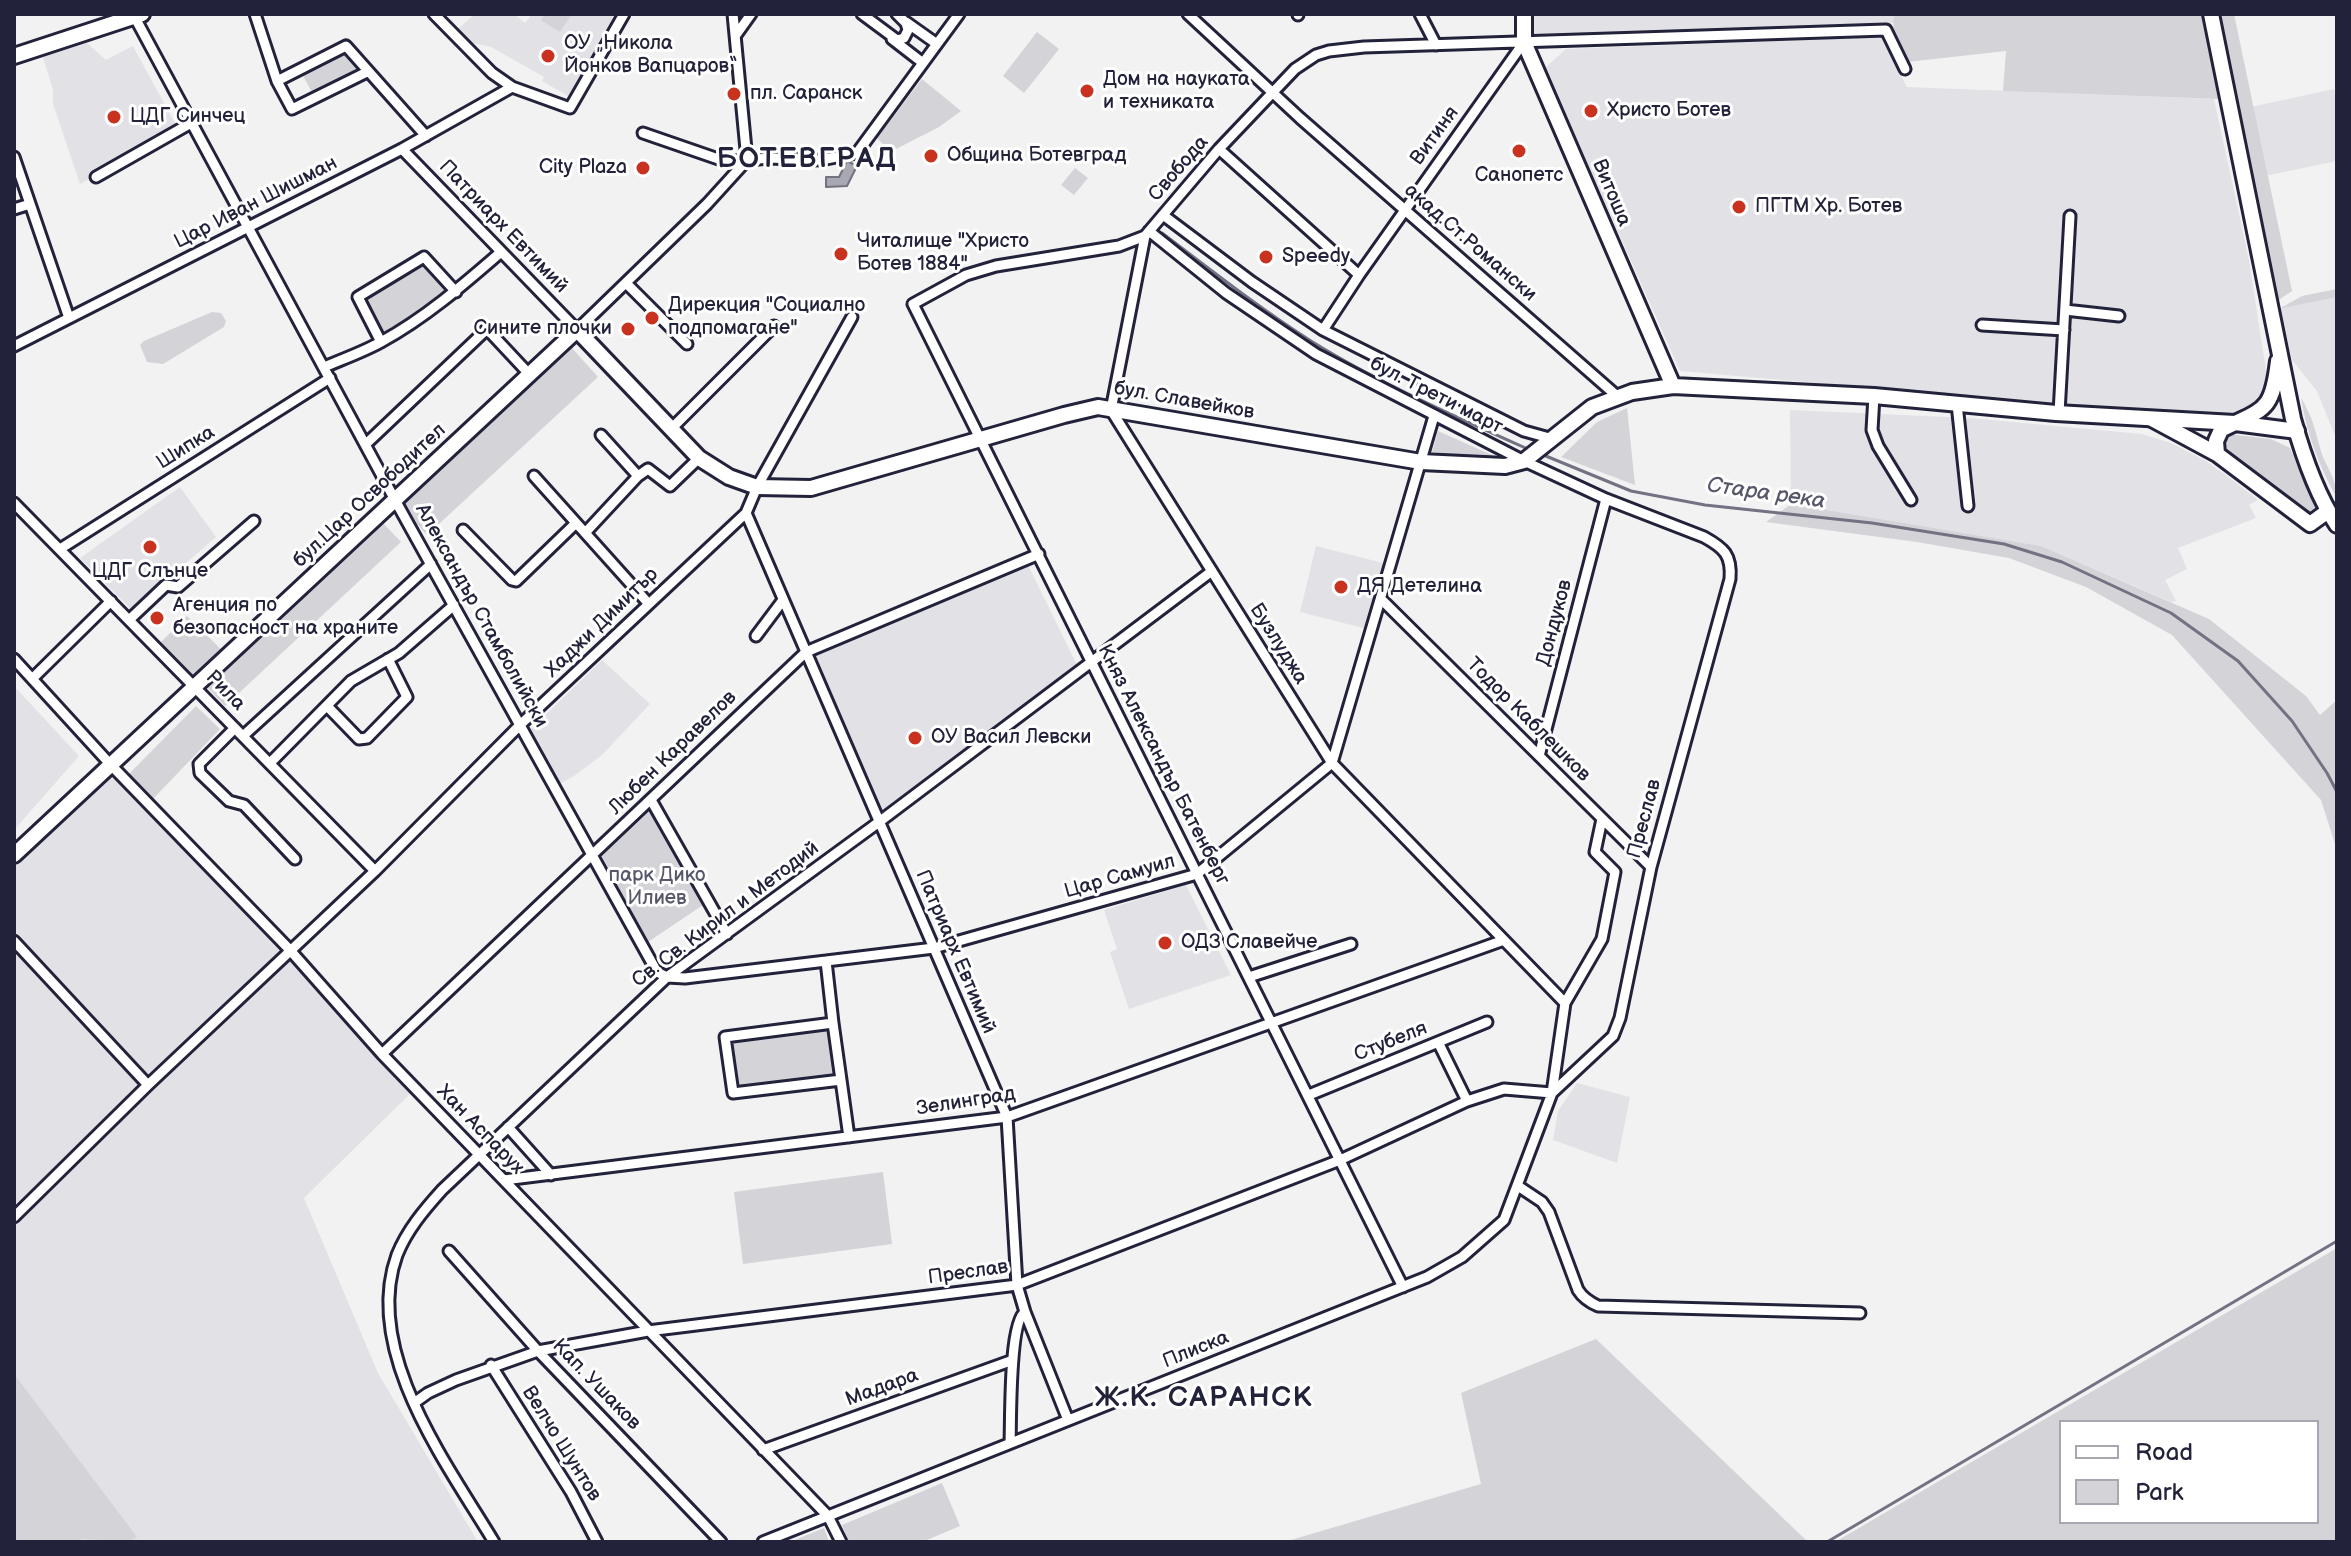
<!DOCTYPE html>
<html>
<head>
<meta charset="utf-8">
<style>
  body { margin:0 }
  #map { position:relative; width:2351px; height:1556px; overflow:hidden; background:#f2f2f3; font-family:"Balsamiq Sans",sans-serif }
  canvas { display:block }
  .frame { position:absolute; inset:0; border:16px solid #22223b; pointer-events:none }
  .legend { position:absolute; left:2059px; top:1420px; width:260px; height:104px; box-sizing:border-box; background:#fff; border:2px solid #a7a7b1; margin:0; padding:10px 14px; list-style:none; font-size:24px; color:#22223b }
  .legend li { display:flex; align-items:center; gap:16px; height:40px }
  .legend b { width:40px; border:2px solid #a7a7b1 }
</style>
</head>
<body>
<div id="map">
<canvas width="2351" height="1556"></canvas>
<div class="frame"></div>
<ul class="legend">
<li><b style="height:10px;background:#fff"></b>Road</li>
<li><b style="height:22px;background:#d3d3d8"></b>Park</li>
</ul>
</div>
<script>
const ctx = document.querySelector('canvas').getContext('2d');
ctx.lineJoin = 'round';
function paint(path, color) {
  ctx.fillStyle = color;
  ctx.fill(path, 'evenodd');
}
function strokePath(path, color, width, dash) {
  ctx.strokeStyle = color;
  ctx.lineWidth = width;
  ctx.lineCap = dash ? 'butt' : 'round';
  ctx.setLineDash(dash || []);
  ctx.stroke(path);
}
function label(font, color, halo, rows, align = 'center') {
  ctx.font = font + ' "Balsamiq Sans",sans-serif';
  ctx.lineWidth = 6;
  ctx.setLineDash([]);
  ctx.textBaseline = 'middle';
  ctx.strokeStyle = halo;
  ctx.fillStyle = color;
  for (const [text, x, y, turn = 0] of rows) {
    ctx.save();
    ctx.translate(x, y);
    ctx.rotate((+turn || 0) * Math.PI / 180);
    ctx.textAlign = isNaN(turn) ? turn : align;
    if (halo) ctx.strokeText(text, 0, 0);
    ctx.fillText(text, 0, 0);
    ctx.restore();
  }
}
paint(new Path2D(`
  M475,14h39l11,9 7,-9h83l-47,82 -26,-15 2,-4 -53,-30 -18,-4 -15,-14z
  M1530,14h364l1,9 -365,13z
  M1881,37l26,50 307,12 35,161 18,117 -2,12 -6,10 -21,14 -13,2 -156,-10 -389,-34 -135,-303 21,-19z
  M87,43l19,17 27,-14 45,83 -98,55 -27,-80v-14l-10,-33z
  M2334,89l3,17v55l-77,16 -14,-69z
  M2337,297v144l-20,-50 -25,-31 -13,-51z
  M1790,410l180,8 172,16 29,9 35,18 28,20 24,19 -9,5 7,13 -78,30 9,21 -22,11 11,21 -5,1 -130,-56 -250,-42z
  M180,487l36,50 -84,73 -52,-52z
  M1316,546l67,17 -16,66 -67,-17z
  M1028,565l49,100 -195,146 -67,-157z
  M602,660l48,44 -48,51 -28,21 -17,9 -30,-52z
  M14,686l65,70 -65,74z
  M110,764l305,325 -111,109 74,175 100,169h-464v-695z
  M1186,885l45,90 -102,34 -19,-57 7,-3 -13,-39z
  M1577,1083l53,14 -13,66 -64,-23 5,-29z`), '#e2e2e6');
paint(new Path2D(`
  M545,14h27l-12,18 -19,-12z
  M1894,14h308l18,85 -217,-8 3,-40 -99,11 -14,-28z
  M2220,14h14l58,277 -15,10z
  M1037,32l22,17 -35,44 -21,-17z
  M345,52l15,17 -47,25 -11,-20z
  M922,79l39,32 -22,16 -49,25 -13,-14z
  M1075,168l13,10 -14,17 -13,-10z
  M424,261l28,30 -70,47 -21,-38z
  M2337,289v8l-58,12 23,-13z
  M212,312l9,1 5,8 -2,6 -61,37 -16,-2 -7,-17 4,-4z
  M572,348l26,29 -171,158 -26,-28z
  M2301,398c14,23 14,35 22,59 6,13 14,26 14,41 -18,-31 -30,-64 -36,-100z
  M1627,408l8,77 -74,-28 36,-35z
  M1438,431l56,25 -15,1 -47,-5z
  M2228,434l43,5 19,9 26,60 -1,7 -4,2 -7,-2 -81,-66 -2,-11z
  M1791,504l250,42 168,73 97,77 14,19 17,-15v150l-16,-50 -149,-165 -86,-48 -77,-29 -92,-16 -151,-20z
  M384,524l17,18 -176,164 -17,-18z
  M187,616l43,42 -28,28 -43,-42z
  M196,706l24,23 -68,71 -25,-24z
  M651,810l55,93 -58,39 -46,-86z
  M829,1029l5,46 -98,11 -5,-46z
  M883,1172l9,72 -149,20 -9,-72z
  M2337,1248v294h-502zM2061,1422h256v100h-256z
  M1596,1339l212,203h-524l197,-58 -20,-91z
  M14,1374l123,163 -9,5 -46,-3 -3,3h-65z
  M942,1483l18,43 -38,16h-73l-7,-17z
  M824,1528l5,14h-39z`), '#d3d3d8');
const water = new Path2D(`
  M847,161l10,5 -10,20 -21,1v-10h13z`);
paint(water, '#a8a8b2');
strokePath(water, '#727282', 2);
strokePath(new Path2D(`
  M1162,233c49,37 97,75 149,108 66,41 147,77 219,109
  M1541,454l90,37 74,14 167,18 132,21 58,18 109,51 67,48 54,60 35,52 10,19
  M1827,1542l510,-301`), '#727282', 3);
const street = new Path2D(`
  M133,14l262,486 262,472 10,5 18,1 249,-30 263,-74 135,-111 102,-347
  M255,14l22,67 15,28 75,-37
  M434,14l58,59 20,14 58,21 54,-94
  M733,14l14,146
  M862,14l35,26 7,-2 4,-8 -2,-7 -9,-9
  M1188,14l112,104 317,278
  M1298,14v1
  M1420,14l16,31
  M906,22l31,22
  M736,35l15,-21
  M892,39l31,24
  M277,81l69,-35 80,90
  M643,133l84,29 42,-4 52,2 36,-7 102,-139
  M402,149l175,181 130,-126 40,-44
  M1219,149l140,126
  M14,157l55,161
  M96,177l95,-54
  M14,209l16,-5
  M1163,215l89,67 71,48 201,101 29,8
  M1149,231l77,62 90,61 208,107 82,38 98,38c20,11 28,18 26,42l-79,288 -31,151 -7,18 -61,57
  M1145,236l-34,174 221,353 233,240
  M626,283l61,61
  M2065,310l54,6
  M1982,325l82,5
  M1323,330l36,-55 165,-233
  M381,342l-23,-45 66,-40 32,35
  M14,346l388,-197 110,-62
  M324,367c19,-8 39,-15 57,-25 44,-24 82,-57 120,-90
  M1874,396l-2,34 6,16 33,54
  M1957,404l11,102
  M2059,413l11,-197
  M672,428l102,-102
  M367,443l120,-114 43,46
  M534,476l114,127
  M638,476l10,-7 22,17 29,-28
  M14,503l361,368
  M746,513l261,604 10,168 8,27 43,108
  M463,530l49,50 4,1 60,-58
  M585,533l53,-57 -37,-41
  M60,549l270,-171
  M1381,599l270,268
  M129,620l37,-35 12,2 76,-66
  M756,636l27,-36
  M14,659l96,105 179,185 93,105 446,462 13,26
  M33,678l78,-77
  M327,706l32,33 8,-1 40,-41 -19,-38
  M235,728l-36,36 1,9 29,28 15,4 51,54
  M243,736l188,-172
  M1539,756l67,-257
  M270,763l81,-82 48,-28 55,-48
  M651,800l76,134
  M14,941l134,144
  M826,961l7,62
  M1249,977l102,-33
  M1438,1042l29,59
  M382,1054l424,-402 233,-98
  M841,1080l-108,13 -8,-56 108,-14 16,114
  M1309,1095l178,-73
  M508,1127l43,48
  M504,1180l503,-63 497,-177
  M1518,1186l24,16 7,10 29,78c5,8 11,12 20,16l262,7
  M14,1217l134,-132 227,-214 145,-146 226,-212 11,-26 95,-170
  M449,1251l89,100 183,191
  M1403,1287l-490,-983 53,-29 30,-9 123,-20 26,-10 74,-87 76,-80 21,-14 13,-4 35,-4 522,-17 19,39
  M491,1365l80,127 26,50
  M414,1403l14,-10 28,-13 82,-29 110,-20 369,-46 323,-125 127,-59 37,-12 48,4
  M1010,1443c1,-23 -1,-121 15,-131
  M763,1450l250,-90
  M494,1542c-47,-78 -132,-191 -97,-287 10,-25 27,-45 45,-65l225,-213 212,-155 333,-251
  M763,1542l664,-265 35,-20 42,-37 48,-127 13,-90 37,-64 13,-67 -20,-20 7,-33`);
const secondary = new Path2D(`
  M1524,14v28l149,344
  M14,56l128,-42
  M14,855l563,-525 122,128 30,19 28,10 54,1 253,-73 34,-8 323,55 84,4 19,-5 68,-54 40,-15 41,-6 201,10 182,17 179,10 62,8`);
const primary = new Path2D(`
  M2211,14l82,405c10,36 23,75 44,106
  M2152,419l65,35 93,70 18,-13
  M2217,454l-1,-13 5,-11c43,-22 51,-17 57,-69`);
strokePath(street, '#22223b', 15);
strokePath(secondary, '#22223b', 20);
strokePath(primary, '#22223b', 20);
strokePath(street, '#fff', 9);
strokePath(secondary, '#fff', 14);
strokePath(primary, '#fff', 14);
for (const [x, y, r, color] of [
  [548,56,8,"#c8321e"],
  [1087,91,8,"#c8321e"],
  [734,94,8,"#c8321e"],
  [1591,111,8,"#c8321e"],
  [114,117,8,"#c8321e"],
  [1519,151,8,"#c8321e"],
  [931,156,8,"#c8321e"],
  [643,168,8,"#c8321e"],
  [1739,207,8,"#c8321e"],
  [841,254,8,"#c8321e"],
  [1266,257,8,"#c8321e"],
  [652,318,8,"#c8321e"],
  [628,329,8,"#c8321e"],
  [150,547,8,"#c8321e"],
  [1341,587,8,"#c8321e"],
  [157,618,8,"#c8321e"],
  [915,738,8,"#c8321e"],
  [1165,943,8,"#c8321e"]
]) {
  const dot = new Path2D();
  dot.arc(x, y, r, 0, 2 * Math.PI);
  ctx.fillStyle = color;
  ctx.fill(dot);
  strokePath(dot, '#fff', 3);
}
label('20px', '#22223b', '#fff', [
  ["ОУ „Никола",564,44],
  ["Йонков Вапцаров“",564,67],
  ["Дом на науката",1103,80],
  ["и техниката",1103,103],
  ["пл. Саранск",750,94],
  ["Христо Ботев",1607,111],
  ["ЦДГ Синчец",130,117],
  ["Община Ботевград",947,156],
  ["City Plaza",627,168,"right"],
  ["Санопетс",1519,176,"center"],
  ["ПГТМ Хр. Ботев",1755,207],
  ["Читалище \"Христо",857,242],
  ["Ботев 1884\"",857,265],
  ["Speedy",1282,257],
  ["Дирекция \"Социално",668,306],
  ["подпомагане\"",668,329],
  ["Сините плочки",612,329,"right"],
  ["ЦДГ Слънце",150,572,"center"],
  ["ДЯ Детелина",1357,587],
  ["Агенция по",173,606],
  ["безопасност на храните",173,629],
  ["ОУ Васил Левски",931,738],
  ["ОДЗ Славейче",1181,943]
], 'left');
label('20px', '#22223b', '#fff', [
  ["Витиня",1435,136,-54],
  ["Свобода",1179,169,-49],
  ["Витоша",1611,193,67],
  ["Цар Иван Шишман",256,203,-27],
  ["Патриарх Евтимий",503,227,46],
  ["акад.Ст.Романски",1470,243,41],
  ["бул. Трети март",1436,396,27],
  ["бул. Славейков",1184,401,10],
  ["Шипка",186,448,-32],
  ["бул.Цар Освободител",370,496,-43],
  ["Александър Стамболийски",481,616,61],
  ["Хаджи Димитър",602,623,-44],
  ["Дондуков",1555,623,-75],
  ["Бузлуджа",1278,644,58],
  ["Рила",225,691,46],
  ["Тодор Каблешков",1528,720,45],
  ["Любен Каравелов",673,753,-44],
  ["Княз Александър Батенберг",1163,765,63],
  ["Преслав",1645,819,-75],
  ["Цар Самуил",1120,877,-16],
  ["Св. Св. Кирил и Методий",726,915,-37],
  ["Патриарх Евтимий",955,952,67],
  ["Стубеля",1391,1042,-22],
  ["Зелинград",966,1102,-9],
  ["Хан Аспарух",480,1130,46],
  ["Преслав",968,1273,-8],
  ["Плиска",1196,1350,-22],
  ["Кап. Ушаков",596,1385,46],
  ["Мадара",882,1388,-20],
  ["Велчо Шунтов",561,1444,58]
]);
label('20px', '#57576a', '#fff', [
  ["парк Дико",657,876],
  ["Илиев",657,899]
]);
label('italic 22px', '#58586b', '#fff', [
  ["Стара река",1766,494,8]
]);
ctx.letterSpacing = '2px';
label('bold 28px', '#22223b', '#fff', [
  ["БОТЕВГРАД",807,160],
  ["Ж.К. САРАНСК",1204,1399]
]);
ctx.letterSpacing = '0px';
</script>
</body>
</html>
